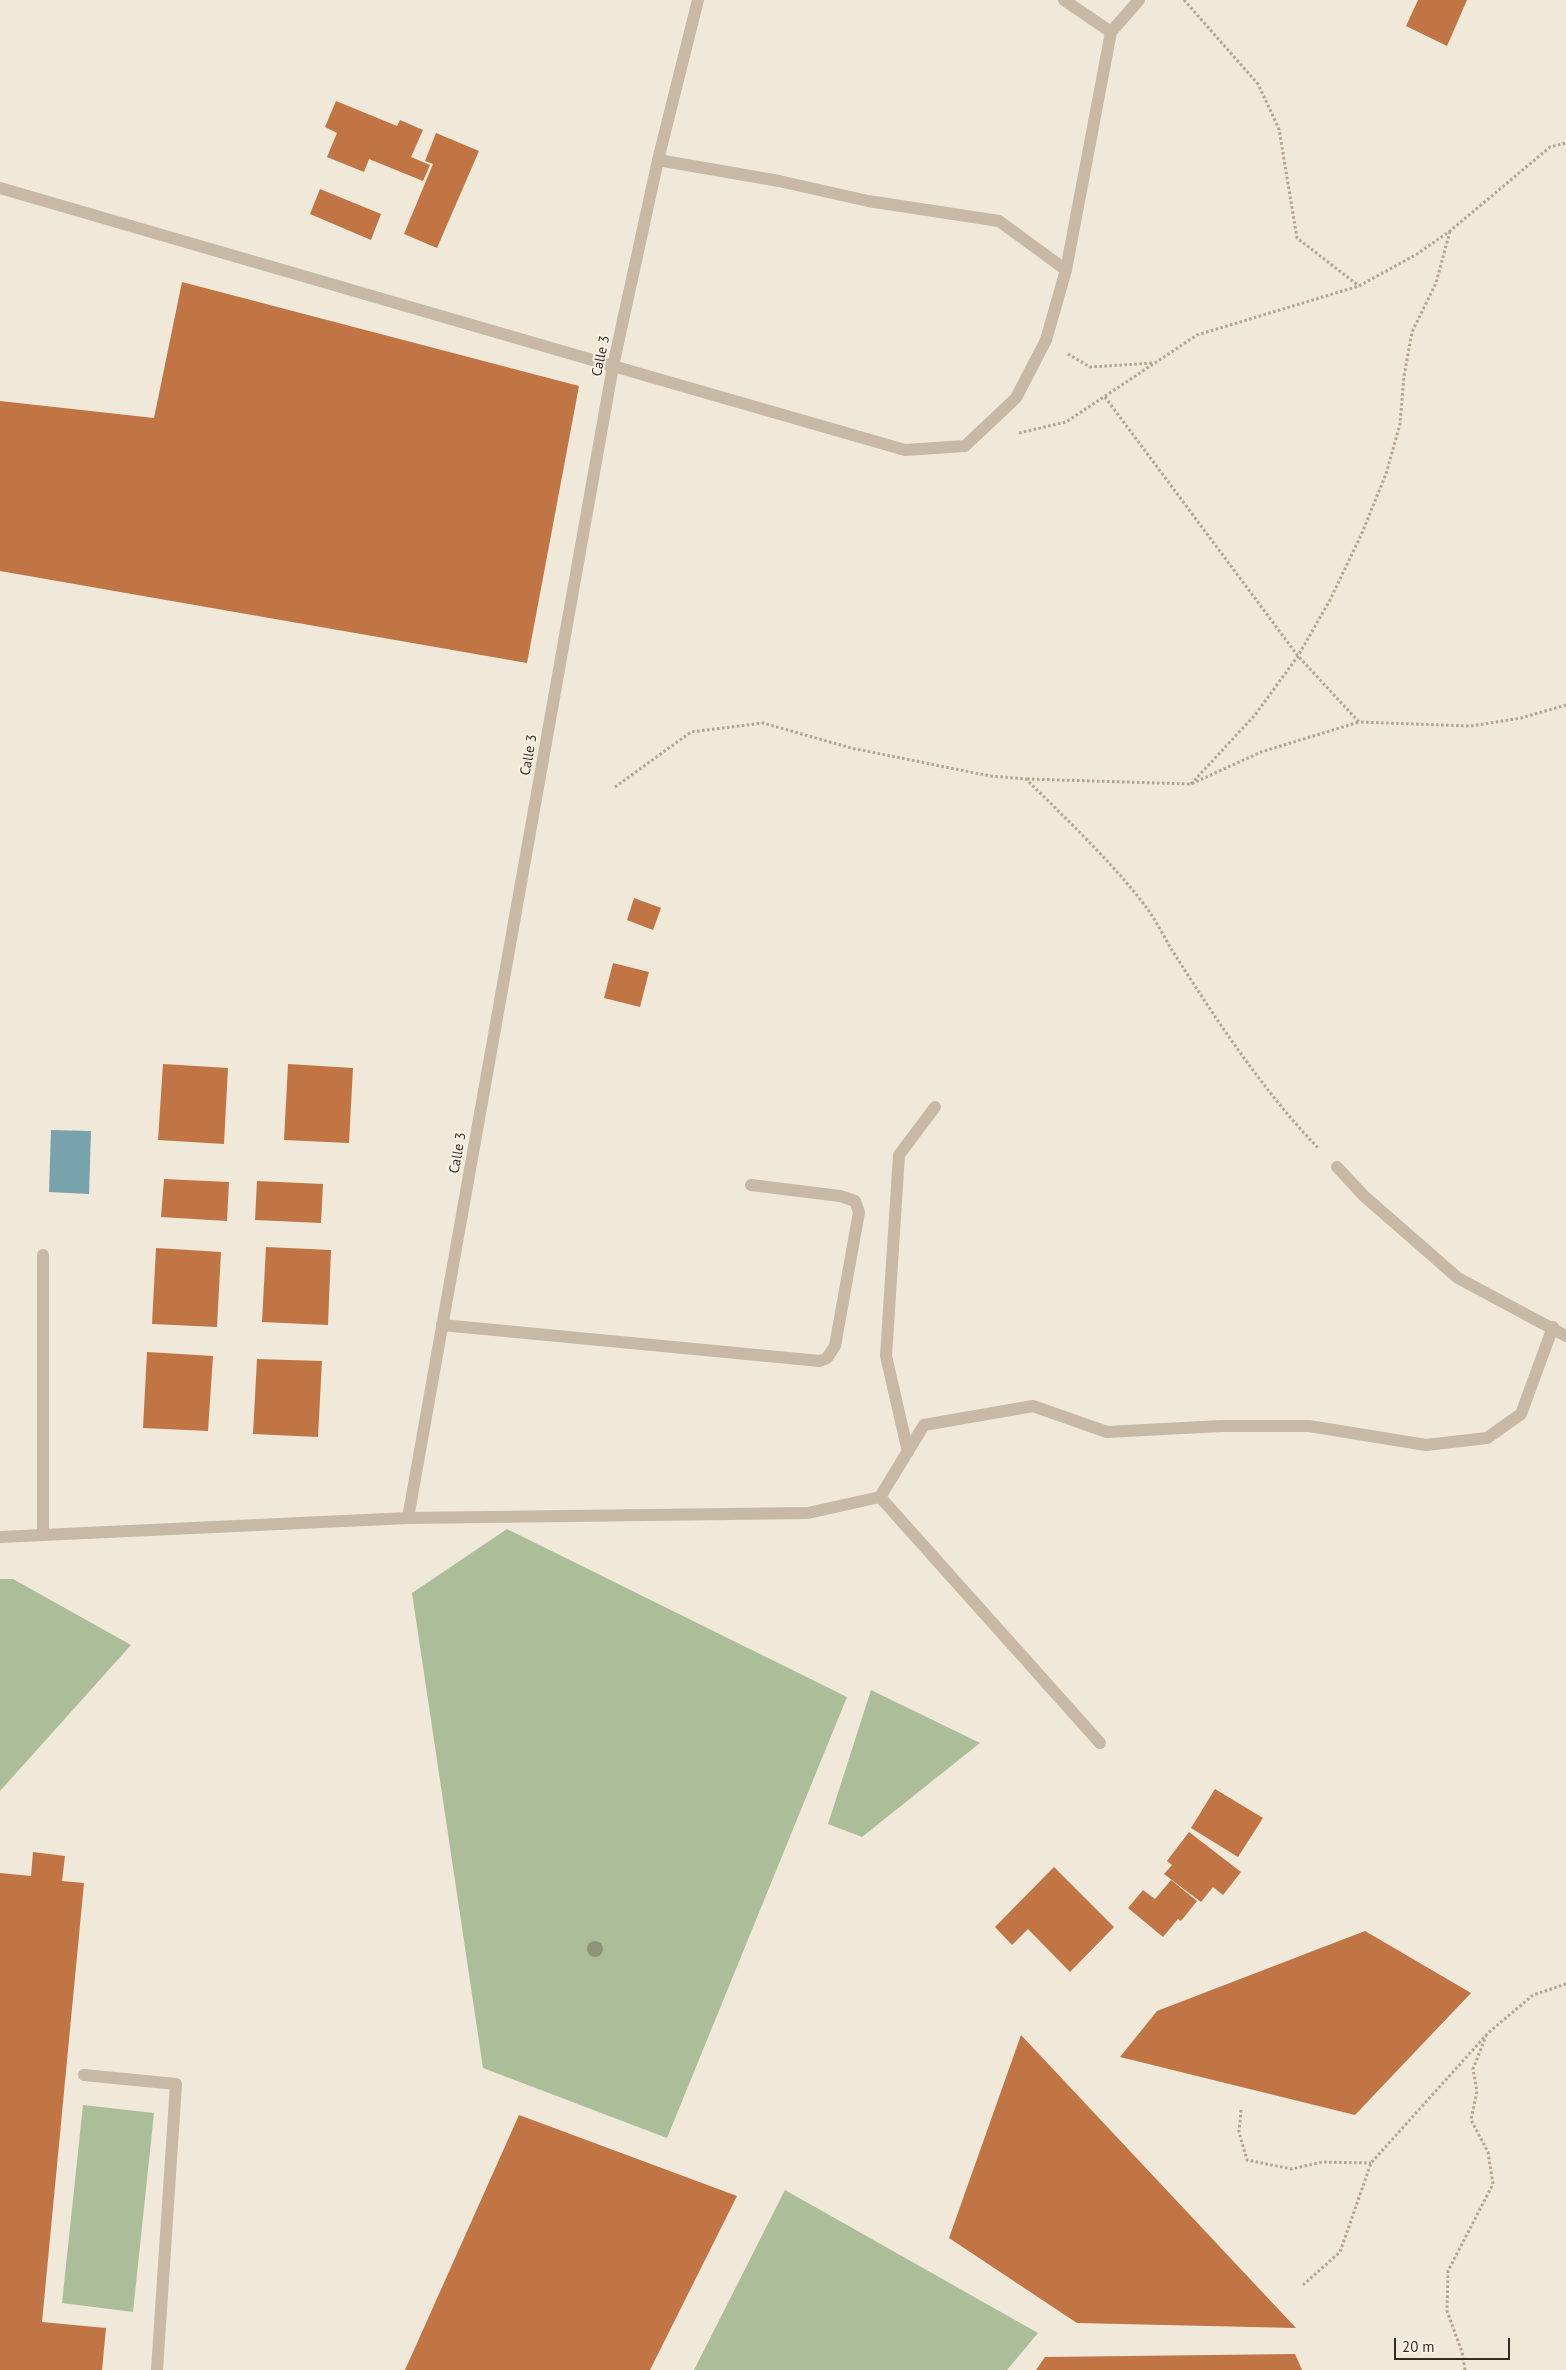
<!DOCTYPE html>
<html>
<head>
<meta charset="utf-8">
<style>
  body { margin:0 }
  #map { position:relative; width:1566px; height:2370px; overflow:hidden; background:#f0e8d8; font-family:"PT Sans",sans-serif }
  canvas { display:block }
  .scale { position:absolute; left:1394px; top:2338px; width:116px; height:22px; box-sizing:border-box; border:2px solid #332c26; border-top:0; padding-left:6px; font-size:15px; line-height:18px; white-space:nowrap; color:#332c26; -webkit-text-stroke:4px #f8f2e4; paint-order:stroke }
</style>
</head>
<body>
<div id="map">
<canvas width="1566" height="2370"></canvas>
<div class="scale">20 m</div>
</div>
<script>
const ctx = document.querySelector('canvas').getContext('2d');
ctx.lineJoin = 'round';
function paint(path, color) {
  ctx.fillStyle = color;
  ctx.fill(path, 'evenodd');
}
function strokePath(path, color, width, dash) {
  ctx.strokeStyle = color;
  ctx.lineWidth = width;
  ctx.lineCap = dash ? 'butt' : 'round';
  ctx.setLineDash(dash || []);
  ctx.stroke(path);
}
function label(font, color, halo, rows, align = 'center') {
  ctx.font = font + ' "PT Sans",sans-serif';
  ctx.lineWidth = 4;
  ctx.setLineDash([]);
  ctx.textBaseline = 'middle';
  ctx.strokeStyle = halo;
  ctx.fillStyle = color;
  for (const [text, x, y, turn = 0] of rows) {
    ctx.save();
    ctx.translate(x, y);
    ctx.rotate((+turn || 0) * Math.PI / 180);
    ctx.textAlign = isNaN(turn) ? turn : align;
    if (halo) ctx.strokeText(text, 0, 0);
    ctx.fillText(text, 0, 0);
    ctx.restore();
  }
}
paint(new Path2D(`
  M507,1529l340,168 -180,441 -184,-70 -71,-475z
  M0,1579h13l118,66 -131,146z
  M871,1690l109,53 -118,94 -34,-13z
  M83,2105l71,8 -21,199 -71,-9z
  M785,2190l253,143 -31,37h-313z`), '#acbe99');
paint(new Path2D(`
  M51,1130l40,1 -2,63 -40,-2z`), '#78a2ac');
paint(new Path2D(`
  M1418,0h49l-20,46 -41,-20z
  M336,101l61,25 3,-6 23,10 -12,27 19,8 -7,16 -54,-22 -5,13 -37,-15 10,-24 -12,-6z
  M436,133l43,18 -42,97 -33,-14 29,-70 -8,-3z
  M320,189l61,25 -10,26 -61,-26z
  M182,282l397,104 -52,277 -527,-92v-170l154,17z
  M634,898l27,10 -8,22 -26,-10z
  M613,963l36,9 -9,35 -36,-9z
  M163,1064l65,4 -4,76 -66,-4z
  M288,1064l65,4 -4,75 -65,-3z
  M164,1179l65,3 -2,39 -66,-4z
  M257,1181l66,3 -2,39 -66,-3z
  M266,1247l65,3 -3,75 -66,-3z
  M156,1248l65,4 -4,75 -65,-3z
  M147,1352l66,4 -5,75 -65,-3z
  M257,1359l65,2 -4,76 -65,-3z
  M1215,1789l48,29 -25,39 -47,-29z
  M1189,1832l52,40 -18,23 -10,-8 -12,15 -37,-28 8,-9 -5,-4z
  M33,1852l32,4 -3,25 22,2 -42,439 64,6 -4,42h-102v-497l31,3z
  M1054,1867l60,60 -44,45 -42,-43 -16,16 -17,-18z
  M1171,1880l26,21 -16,20 -3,-2 -15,18 -35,-29 15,-18 12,9z
  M1365,1931l106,62 -116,122 -235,-58 37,-46z
  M1021,2035l275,293 -219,-5 -128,-85z
  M519,2115l218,81 -87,174h-245z
  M1295,2354l7,16h-266l9,-13z`), '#c17545');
strokePath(new Path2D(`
  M1184,0l74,84 21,45 18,109 62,48
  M1068,354l22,13 63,-4
  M1105,397l193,259 61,66 112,4 50,-8 45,-13
  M1019,433l47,-11 131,-87 162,-49 58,-32 33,-23 100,-84 16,-4
  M1027,779l164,5 70,-32 98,-30
  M1191,784l64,-69 43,-59 32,-56 32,-67 24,-59 14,-50 4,-48 8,-44 24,-49 14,-52
  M615,787l76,-55 72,-9 88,25 139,28 36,3c40,40 82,79 117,124 13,16 22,37 34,55 42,66 87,134 142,191
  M1241,2110l-2,22 8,28 45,9 30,-7 49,1
  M1303,2285l37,-33 31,-89 117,-130 45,-38 33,-11
  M1465,2370l-3,-18 -15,-41 1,-40 45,-87 -5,-32 -17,-32 6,-29 -4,-22 13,-33`), '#b3a48f', 3, [2.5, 2.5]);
strokePath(new Path2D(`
  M0,188l613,178
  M43,1255v280
  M442,1325l378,36 7,-3 8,-12 24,-134 -4,-11 -15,-5 -89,-11
  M908,1452l-22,-96 13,-201 36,-48`), '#c7b9a5', 12);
strokePath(new Path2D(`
  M1111,32l28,-32
  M658,160l121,21 89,20 131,20 67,49
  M613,366l292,84 60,-4 51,-48 30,-58 20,-70 45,-238 -47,-32
  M1337,1167l27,29 94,82 108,58
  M880,1497l220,246
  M408,1518l205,-1152 45,-206 40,-160
  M0,1537l408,-19 400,-5 72,-16 44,-72 109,-19 74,26 114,-6h88l117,19 61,-7 34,-24 32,-87
  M84,2075l92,9 -19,286`), '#c7b9a5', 12);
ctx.fillStyle = '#8e9479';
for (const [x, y] of [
  [595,1949]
]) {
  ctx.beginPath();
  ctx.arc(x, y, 8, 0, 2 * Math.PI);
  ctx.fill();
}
label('14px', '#332c26', '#f8f2e4', [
  ["Calle 3",601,356,-78],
  ["Calle 3",529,755,-80],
  ["Calle 3",458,1153,-80]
]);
</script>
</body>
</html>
